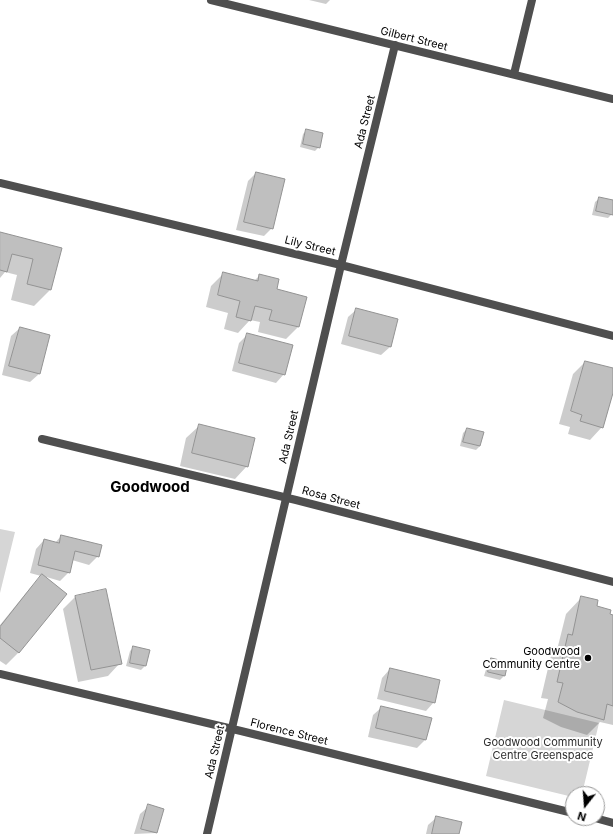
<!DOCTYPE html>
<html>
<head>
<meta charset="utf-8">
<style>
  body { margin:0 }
  #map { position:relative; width:613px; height:834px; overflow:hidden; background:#fff; font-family:Inter,sans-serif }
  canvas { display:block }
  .north { position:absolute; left:565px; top:786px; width:40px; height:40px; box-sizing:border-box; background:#fff; border:1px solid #999; border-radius:50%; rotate:197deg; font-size:11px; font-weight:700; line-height:16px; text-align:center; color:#000 }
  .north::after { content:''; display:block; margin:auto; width:14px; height:18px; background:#000; clip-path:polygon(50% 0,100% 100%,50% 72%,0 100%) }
</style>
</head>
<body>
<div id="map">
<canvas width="613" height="834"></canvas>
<div class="north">N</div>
</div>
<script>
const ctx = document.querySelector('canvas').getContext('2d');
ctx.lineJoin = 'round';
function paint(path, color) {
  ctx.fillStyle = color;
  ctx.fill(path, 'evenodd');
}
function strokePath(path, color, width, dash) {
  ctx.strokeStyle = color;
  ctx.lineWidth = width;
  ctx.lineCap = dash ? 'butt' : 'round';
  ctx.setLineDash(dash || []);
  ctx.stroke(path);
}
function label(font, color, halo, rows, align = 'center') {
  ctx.font = font + ' Inter,sans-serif';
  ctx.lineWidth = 4;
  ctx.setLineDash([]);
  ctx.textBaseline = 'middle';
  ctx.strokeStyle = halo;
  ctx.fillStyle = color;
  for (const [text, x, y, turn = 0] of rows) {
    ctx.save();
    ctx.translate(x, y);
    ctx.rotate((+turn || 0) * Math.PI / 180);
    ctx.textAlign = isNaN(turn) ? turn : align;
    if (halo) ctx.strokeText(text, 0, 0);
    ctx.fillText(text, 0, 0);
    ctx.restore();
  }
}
paint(new Path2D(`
  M0,529l15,3 -15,61z
  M504,700l95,23 -17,71h-9v3l-87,-21z`), '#d6d6d6');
paint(new Path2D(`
  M309,0h21l-4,4z
  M307,130l12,17 -4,4 -15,-4 3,-13z
  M256,173l16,55 -8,8 -28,-6 12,-49z
  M600,198l13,3 -1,13 -4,4 -16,-3 3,-13z
  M0,233l61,15 -11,42 -16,16 -23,-6 6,-25 -12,-3 -5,6z
  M224,273l30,8 6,-6 15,15 31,8 -8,29 -12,12 -28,-7 2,-10 -10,-2 -12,13 -14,-4 4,-16 -22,-6 5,-21z
  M357,309l33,38 -9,8 -40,-11 7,-27z
  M20,328l29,8 -10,38 -9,8 -28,-7 9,-39z
  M248,334l36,40 -8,9 -44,-12 7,-28z
  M585,362l28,7v20l-11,38 -12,13 -22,-6 2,-7 -11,-3 14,-50z
  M199,426l48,40 -12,13 -55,-13 6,-28z
  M467,429l13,17 -4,4 -16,-4 3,-13z
  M61,536l37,20 -9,9 -17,-5 -3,12 -9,9 -17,-5 22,18 -47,59 -12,12 -6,-4v-36l30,-37 11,-12 -11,-3 6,-24 8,-9 11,3z
  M75,597l45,66 -12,13 -30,6 -15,-73z
  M582,597l13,10 14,8 4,1v109l-13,-3 -13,13 -26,-8 -18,-9 5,-19 -7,-1 11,-47 6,-5 8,-32z
  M134,647l15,3 -4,16 -4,4 -15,-4 4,-15z
  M492,659l15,4 -3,13 -4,4 -16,-4 4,-13z
  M390,669l44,33 -8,9 -49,-12 5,-21z
  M382,707l48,11 -5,22 -8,8 -49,-11 5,-22z
  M149,806l14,4 -7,23 -22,1 6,-20z
  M437,817l21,17h-32l2,-9z`), '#0003');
const building = new Path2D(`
  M306,129l17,4 -3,15 -17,-4z
  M256,172l29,7 -12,50 -29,-7z
  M599,197l14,3v15l-17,-4z
  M0,232l62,16 -11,42 -24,-6 6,-25 -21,-5 -5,18 -7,-2z
  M223,272l35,9 1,-7 20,5 -2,10 30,8 -8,30 -30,-7 3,-10 -17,-4 -4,15 -15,-4 4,-16 -22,-6z
  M356,308l42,11 -7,28 -42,-11z
  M20,327l30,8 -10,39 -31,-8z
  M247,333l46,12 -8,30 -46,-12z
  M585,361l28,7v25l-10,35 -23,-7 2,-6 -11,-4z
  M199,424l56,14 -7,29 -56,-14z
  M467,428l17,4 -4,14 -17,-4z
  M61,535l41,10 -3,12 -24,-6 -5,22 -32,-8 6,-26 15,4z
  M42,574l25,20 -48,59 -19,-15v-11z
  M106,589l16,75 -31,6 -16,-74z
  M581,596l17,4 -1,6 14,4 -1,4 3,1v91l-6,-2 -3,16 -27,-8 -19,-10 5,-19 -6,-1 11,-48 4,1z
  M133,646l17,4 -4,16 -16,-3z
  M491,658l17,4 -3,14 -17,-4z
  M390,668l50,12 -5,23 -50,-12z
  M381,706l51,12 -6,22 -50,-12z
  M148,804l16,5 -7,24 -16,-4z
  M436,816l26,6 -3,12h-27z`);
paint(building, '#bfbfbf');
strokePath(building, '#939393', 1);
strokePath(new Path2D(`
  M211,0l402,99
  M514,74l18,-74
  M0,183l341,82 272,71
  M42,439l254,61 317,82
  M0,674l241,57 332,82
  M595,818l18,5
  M207,834l134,-569 54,-220`), '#4f4f4f', 8);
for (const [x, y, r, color] of [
  [588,658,4,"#000"]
]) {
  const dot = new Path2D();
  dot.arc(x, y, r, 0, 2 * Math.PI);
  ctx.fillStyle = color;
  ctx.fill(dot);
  strokePath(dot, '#fff', 1.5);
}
label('11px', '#000', '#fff', [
  ["Gilbert Street",414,39,14],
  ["Ada Street",365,122,-76],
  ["Lily Street",310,246,14],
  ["Ada Street",289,437,-77],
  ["Rosa Street",331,498,15],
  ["Florence Street",289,732,14],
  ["Ada Street",215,752,-77]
]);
label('11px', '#000', '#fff', [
  ["Goodwood",580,652],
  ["Community Centre",580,665]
], 'right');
label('11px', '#2d2d2d', '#fff', [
  ["Goodwood Community",543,743],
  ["Centre Greenspace",543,756]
]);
label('bold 15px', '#000', '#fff', [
  ["Goodwood",150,487]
]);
</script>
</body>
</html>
